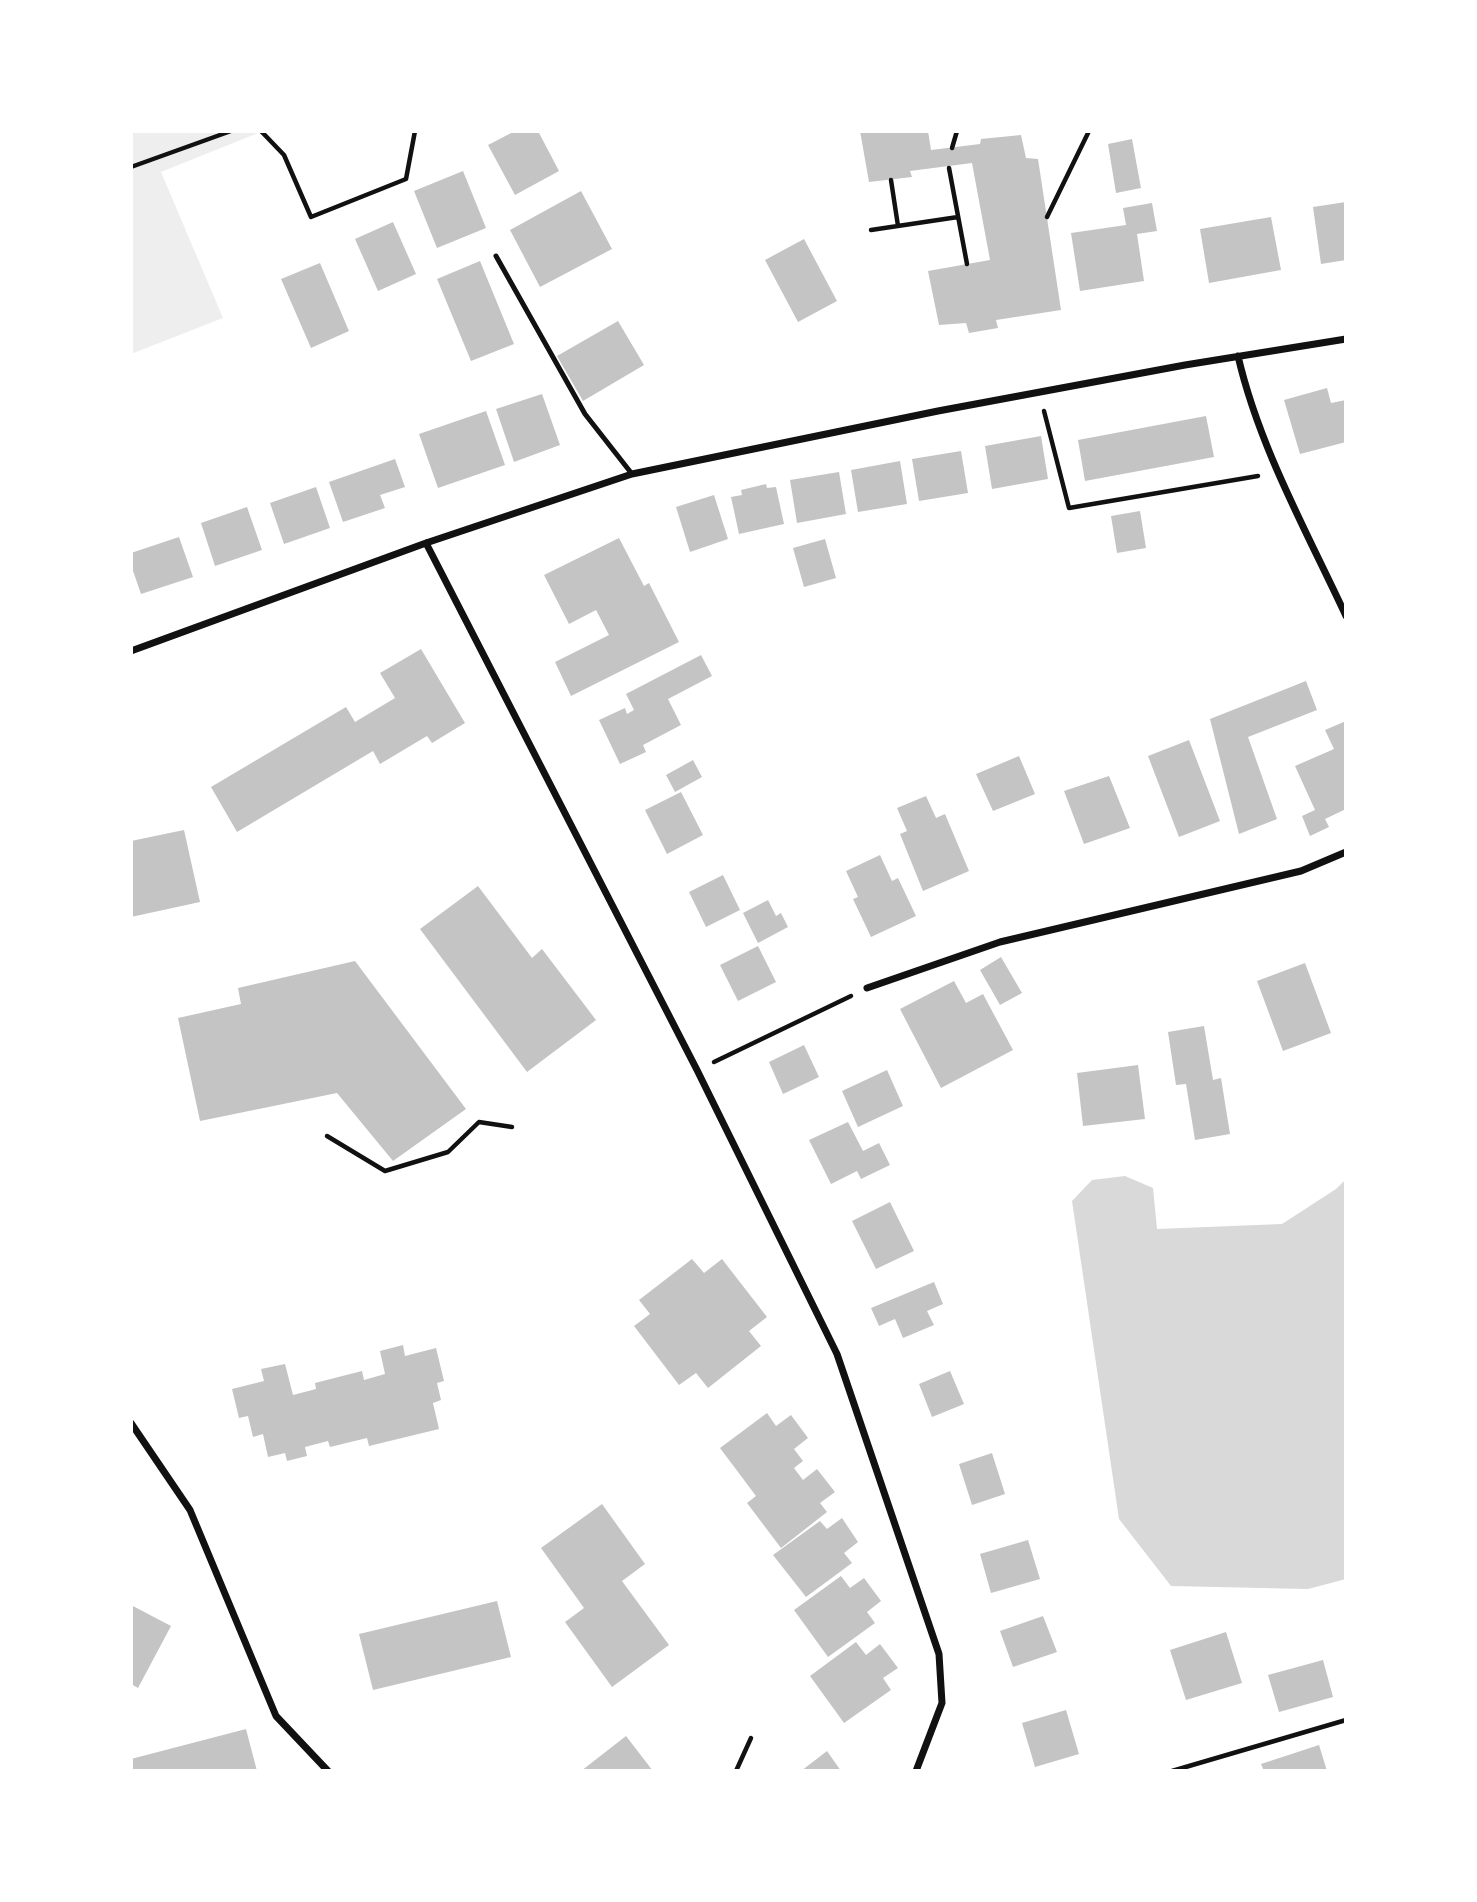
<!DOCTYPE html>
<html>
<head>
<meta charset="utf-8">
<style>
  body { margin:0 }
  #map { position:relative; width:1477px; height:1902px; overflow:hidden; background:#fff; font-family:Commissioner,sans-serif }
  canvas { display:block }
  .frame { position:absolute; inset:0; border:133px solid #fff; pointer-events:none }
</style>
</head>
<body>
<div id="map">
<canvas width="1477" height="1902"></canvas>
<div class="frame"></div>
</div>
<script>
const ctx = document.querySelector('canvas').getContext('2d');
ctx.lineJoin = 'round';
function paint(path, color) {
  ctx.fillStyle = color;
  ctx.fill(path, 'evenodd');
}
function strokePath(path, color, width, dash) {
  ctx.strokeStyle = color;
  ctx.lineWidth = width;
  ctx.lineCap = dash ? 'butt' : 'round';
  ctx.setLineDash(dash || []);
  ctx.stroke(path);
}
paint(new Path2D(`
  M131,131h132l-102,41 62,146 -92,36z`), '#eee');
paint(new Path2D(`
  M1125,1176l28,12 4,41 125,-5 54,-35 10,-10v400l-38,10 -137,-3 -52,-67 -47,-318 20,-21z`), '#d9d9d9');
paint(new Path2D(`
  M515,131h23l21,40 -44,24 -27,-50z
  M860,131h68l3,19 49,-6 1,-5 40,-4 5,23 12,1 23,151 -65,10 2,8 -29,5 -3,-10 -27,2 -11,-54 62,-11 -18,-97 -62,8 2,6 -43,5z
  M1132,139l9,49 -25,5 -8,-49z
  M463,171l23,57 -49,20 -23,-57z
  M581,191l31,58 -72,38 -30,-57z
  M1346,202v58l-25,4 -8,-57z
  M1152,203l5,28 -20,3 7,47 -64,10 -9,-58 55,-8 -3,-17z
  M1271,217l10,53 -72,13 -9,-54z
  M393,222l23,52 -38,17 -23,-52z
  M804,239l33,62 -39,21 -33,-62z
  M480,261l34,83 -43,17 -34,-82z
  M320,263l29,68 -38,17 -30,-69z
  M618,321l26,44 -61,36 -26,-45z
  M1327,388l4,15 15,-3v42l-46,12 -16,-54z
  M542,394l18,51 -46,17 -18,-53z
  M486,411l19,54 -67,23 -19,-54z
  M1206,416l8,41 -129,24 -7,-41z
  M1041,436l7,43 -56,10 -7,-43z
  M961,451l7,42 -49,8 -7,-42z
  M395,459l10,28 -25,8 5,13 -42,14 -14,-40z
  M900,461l7,43 -49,8 -7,-42z
  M839,472l7,42 -49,9 -7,-43z
  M766,484l1,4 9,-1 8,37 -45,10 -8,-37 11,-2 -1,-5z
  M316,487l14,41 -46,16 -14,-41z
  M714,495l14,44 -38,13 -14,-45z
  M247,507l15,43 -47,16 -14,-43z
  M1140,511l6,37 -29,5 -6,-37z
  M179,537l14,40 -52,17 -10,-29v-12z
  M619,538l25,48 5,-3 30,59 -108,54 -16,-34 54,-27 -13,-25 -27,14 -25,-49z
  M825,539l11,39 -32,9 -11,-39z
  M421,649l44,74 -33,20 -5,-7 -47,28 -7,-13 -136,81 -26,-45 135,-80 9,15 40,-24 -15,-25z
  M701,655l11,21 -44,23 13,26 -38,20 3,7 -26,12 -21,-44 26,-12 2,6 7,-4 -8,-16z
  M1306,681l11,29 -69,27 29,82 -38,15 -29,-115z
  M1346,721v88l-21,10 4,8 -19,9 -8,-20 13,-6 -20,-44 39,-17 -9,-19z
  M1189,740l31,81 -41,16 -31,-81z
  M1019,756l16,38 -42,17 -17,-37z
  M693,760l9,17 -27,15 -9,-17z
  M1109,776l21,52 -46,16 -20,-53z
  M681,792l22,43 -36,19 -22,-44z
  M926,796l10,22 9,-4 24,57 -46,20 -23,-57 7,-3 -10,-23z
  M184,830l16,72 -69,15v-76z
  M880,855l12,26 6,-3 18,38 -45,21 -18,-38 5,-2 -12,-26z
  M723,875l17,35 -34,17 -17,-35z
  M478,886l54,72 10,-9 54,71 -69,52 -107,-143z
  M768,900l8,16 5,-3 7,14 -30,16 -15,-30z
  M758,946l18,36 -38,19 -18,-36z
  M1001,957l21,36 -22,12 -20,-35z
  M355,961l111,148 -73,52 -56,-68 -137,28 -22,-103 63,-14 -3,-16z
  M1305,963l26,70 -48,18 -26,-70z
  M954,981l12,22 17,-9 30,56 -72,38 -41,-79z
  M1204,1026l9,54 8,-2 9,56 -35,6 -9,-56 -10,1 -8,-53z
  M804,1045l15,32 -36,17 -14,-32z
  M1138,1065l7,54 -62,7 -6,-53z
  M887,1070l16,36 -45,21 -16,-36z
  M848,1122l15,29 16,-8 11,22 -29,14 -4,-8 -26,13 -22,-44z
  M890,1202l24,49 -38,18 -24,-48z
  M692,1259l12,14 18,-14 45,58 -18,14 12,15 -53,42 -12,-15 -17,12 -45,-59 16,-12 -11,-14z
  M934,1282l9,22 -16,7 7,14 -31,13 -8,-19 -16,7 -8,-18z
  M403,1345l2,11 31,-8 8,33 -7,2 4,17 -8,3 6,26 -70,17 -2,-8 -37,9 -2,-6 -23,6 2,9 -20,5 -2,-8 -17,4 -5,-23 -10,3 -5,-21 -9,2 -7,-29 32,-8 -3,-12 24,-5 8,31 23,-6 -1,-6 47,-12 2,9 21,-6 -5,-23z
  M950,1371l14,33 -32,13 -13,-33z
  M767,1413l9,13 15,-11 17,23 -14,11 9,12 -9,7 9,12 14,-11 18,23 -15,11 7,9 -46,36 -34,-45 9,-7 -36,-48z
  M992,1453l13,41 -33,11 -13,-41z
  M602,1504l43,60 -23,17 47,64 -57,42 -47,-65 19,-14 -43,-60z
  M842,1518l16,24 -14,11 8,10 -46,34 -33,-42 47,-34 7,8z
  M1028,1540l12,39 -49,14 -11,-39z
  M841,1576l9,12 14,-10 17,23 -14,11 8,11 -47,34 -34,-47z
  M497,1601l14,56 -138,33 -14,-56z
  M131,1605l40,21 -33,62 -7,-4z
  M1043,1616l14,36 -44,15 -13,-36z
  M1226,1632l16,51 -56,17 -16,-50z
  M856,1642l10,13 14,-11 18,24 -15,10 8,12 -47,33 -34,-47z
  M1323,1660l10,37 -54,15 -11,-37z
  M1066,1710l13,44 -44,13 -13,-44z
  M246,1729l11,42h-126v-12z
  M626,1736l27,35h-72z
  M1319,1745l8,26h-63l-3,-7z
  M827,1751l14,20h-40z`), '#c4c4c4');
strokePath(new Path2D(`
  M261,131l23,24 27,62 95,-38 9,-48
  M952,148l5,-17
  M131,167l100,-36
  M949,168l18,96
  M891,180l7,46
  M1047,217l42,-86
  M871,230l87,-13
  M1044,411l25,97 189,-32
  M714,1062l137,-66
  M327,1136l58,35 63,-19 31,-30 33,5
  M736,1771l15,-33
  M1172,1771l174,-51`), '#111', 4.5);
strokePath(new Path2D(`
  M496,256l89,158 47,60`), '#111', 5);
strokePath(new Path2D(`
  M1238,356c21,91 69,176 108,260
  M426,543l271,527 140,284 102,300 3,49 -26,68
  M131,651l295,-108 206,-69 306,-63 247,-46 161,-26
  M867,988l133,-46 301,-71 45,-19
  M131,1423l59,87 86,206 52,55`), '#111', 7);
</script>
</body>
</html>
